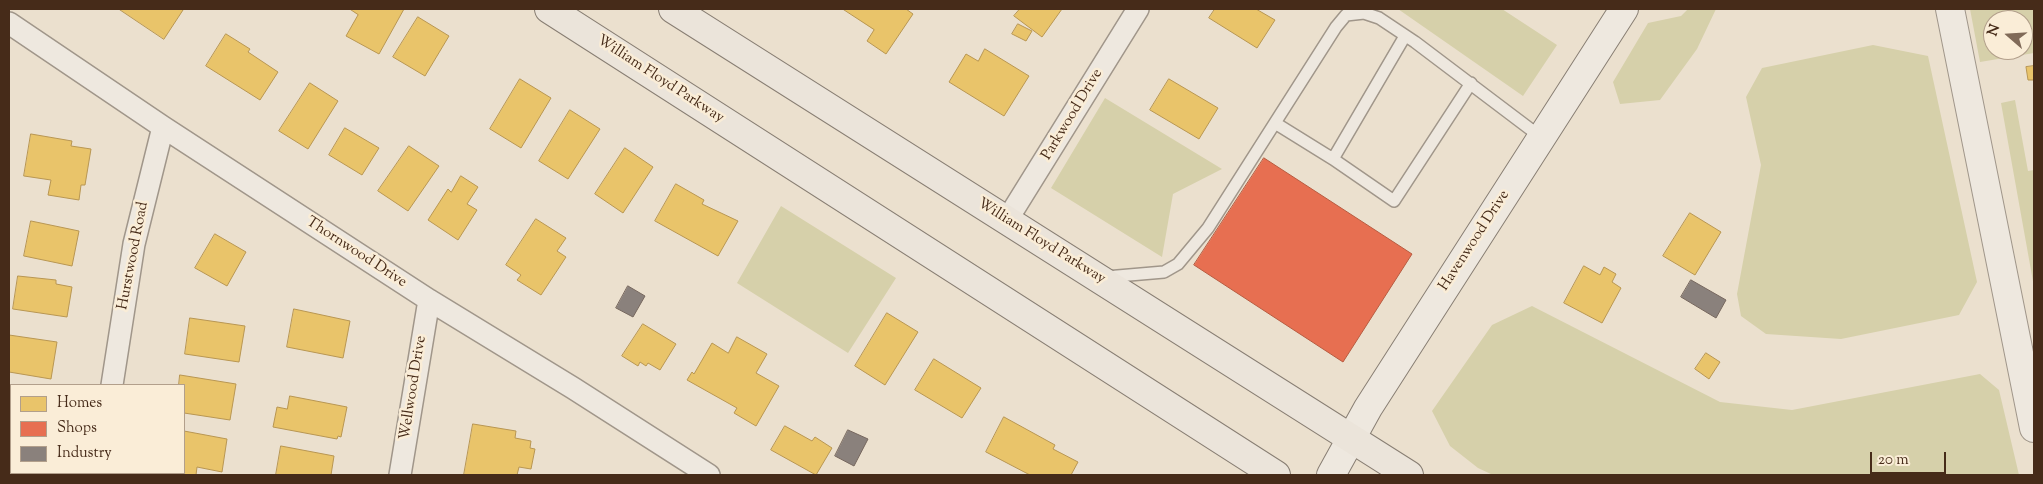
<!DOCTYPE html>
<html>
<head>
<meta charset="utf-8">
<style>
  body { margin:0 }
  #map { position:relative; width:2043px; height:484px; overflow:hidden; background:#ebe0ce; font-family:"Sorts Mill Goudy",serif }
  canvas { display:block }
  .frame { position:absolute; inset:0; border:10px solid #462b19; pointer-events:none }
  .legend { position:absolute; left:10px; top:384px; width:175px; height:90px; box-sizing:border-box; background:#faedd7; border:1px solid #b29f8b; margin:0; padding:6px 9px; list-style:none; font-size:15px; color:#462b19 }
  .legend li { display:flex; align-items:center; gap:10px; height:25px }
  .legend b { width:25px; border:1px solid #b29f8b }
  .north { position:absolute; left:1983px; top:10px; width:50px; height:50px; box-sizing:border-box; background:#faedd7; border:1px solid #b29f8b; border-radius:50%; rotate:289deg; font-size:14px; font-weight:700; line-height:20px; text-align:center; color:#462b19 }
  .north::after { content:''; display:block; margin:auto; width:18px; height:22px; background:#806a58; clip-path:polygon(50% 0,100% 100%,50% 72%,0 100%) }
  .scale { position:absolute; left:1870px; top:452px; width:76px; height:22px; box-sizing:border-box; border:2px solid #462b19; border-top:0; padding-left:6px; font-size:15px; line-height:18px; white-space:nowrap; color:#462b19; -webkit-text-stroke:4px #faedd7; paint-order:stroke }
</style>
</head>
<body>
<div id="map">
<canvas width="2043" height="484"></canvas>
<div class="frame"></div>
<ul class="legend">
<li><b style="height:14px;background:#e9c46a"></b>Homes</li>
<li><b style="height:14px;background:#e76f51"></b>Shops</li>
<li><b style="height:14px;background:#8a817c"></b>Industry</li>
</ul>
<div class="north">N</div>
<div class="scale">20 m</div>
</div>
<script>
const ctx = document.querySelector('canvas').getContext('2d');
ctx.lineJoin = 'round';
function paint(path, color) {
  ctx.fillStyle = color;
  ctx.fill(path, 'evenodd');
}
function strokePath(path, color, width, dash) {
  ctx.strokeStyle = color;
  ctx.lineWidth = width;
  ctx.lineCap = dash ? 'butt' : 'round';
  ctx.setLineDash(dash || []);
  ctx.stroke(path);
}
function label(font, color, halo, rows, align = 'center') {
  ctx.font = font + ' "Sorts Mill Goudy",serif';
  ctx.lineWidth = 5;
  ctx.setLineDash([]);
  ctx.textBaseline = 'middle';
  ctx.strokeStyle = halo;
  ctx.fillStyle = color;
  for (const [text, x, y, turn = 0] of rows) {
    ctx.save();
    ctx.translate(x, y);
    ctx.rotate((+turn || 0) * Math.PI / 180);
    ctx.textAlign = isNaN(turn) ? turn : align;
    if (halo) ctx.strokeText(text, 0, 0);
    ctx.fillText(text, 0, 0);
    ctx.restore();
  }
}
paint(new Path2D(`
  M1398,9h104l55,36 -34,51z
  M1688,9h28l-19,40 -37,51 -40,4 -7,-22 35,-59 33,-7z
  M1970,9h64v44l-54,9zM1993,20h30v30h-30z
  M1873,45l55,11 49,226 -18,33 -118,24 -75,-5 -25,-18 -4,-22 24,-129 -15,-68 16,-29z
  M1105,98l117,71 -49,25 -11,63 -111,-69z
  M2015,100l13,71 6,-1v117l-33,-184z
  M781,206l115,72 -48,75 -111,-70z
  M1532,306l188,96 72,8 188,-36 19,16 20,85h-526l-15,-7 -28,-22 -18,-35 60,-86z`), '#d6d0aa');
const homes = new Path2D(`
  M119,9h62l2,1 -19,29z
  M350,9h54l-25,45 -33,-18 12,-21z
  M843,9h63l7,5 -27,40 -19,-13 7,-11z
  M1020,9h42l-20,28 -28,-21z
  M1215,9h41l19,11 -18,28 -48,-30z
  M418,17l31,19 -24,40 -32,-19z
  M1018,24l14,7 -6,10 -14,-7z
  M226,34l24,15 -2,3 30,20 -18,28 -54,-34z
  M985,49l44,27 -25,40 -55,-34 17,-28 12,7z
  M2034,66v14h-6l-2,-13z
  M520,79l31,19 -30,50 -31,-19z
  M1169,79l49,29 -19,31 -49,-29z
  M310,83l28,18 -30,48 -29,-18z
  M570,110l30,19 -32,50 -29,-18z
  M345,128l34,20 -17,27 -33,-20z
  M31,134l41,7 -1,5 20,3 -6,36h-4l-2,15 -31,-5 3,-15 -27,-4z
  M409,146l30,20 -31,45 -30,-20z
  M625,148l28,19 -30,46 -28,-19z
  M461,176l17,11 -11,17 10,6 -19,30 -30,-20 20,-31 3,3z
  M676,184l28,16 -2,4 36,17 -20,35 -63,-35z
  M1690,213l31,19 -26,43 -32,-19z
  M536,219l30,19 -9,13 9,6 -25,38 -24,-15 4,-5 -15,-10z
  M31,221l48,10 -7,35 -48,-10z
  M215,234l31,18 -19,34 -32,-18z
  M1584,266l16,9 4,-8 12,7 -4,8 9,6 -19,35 -38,-20z
  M18,276l38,4v4l16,3 -5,30 -54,-8z
  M294,309l56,12 -7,37 -56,-11z
  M887,313l31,19 -33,53 -30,-19z
  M190,318l55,8 -6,36 -54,-8z
  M643,324l33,20 -16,26 -12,-7 -2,3 -6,-4 -2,4 -16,-10z
  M9,335l48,7 -6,37 -42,-7z
  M737,337l30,17 -11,19 23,13 -23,40 -22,-13 3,-5 -50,-28 5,-8 2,2 18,-31 16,10z
  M1706,353l14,9 -11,17 -14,-10z
  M934,359l47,29 -19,30 -47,-28z
  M180,375l56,9 -6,36 -46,-7v-28h-5z
  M290,396l57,11 -6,30 -3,-1 -1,3 -64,-12 4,-20 10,2z
  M1004,417l51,28 -2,4 25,13 -7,13h-41l-44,-23z
  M473,424l43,7 -1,7 16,3 -1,7 5,1 -4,20 -12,-2 -2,8h-53z
  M785,426l27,15 3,-4 17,11 -16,27 -45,-25z
  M184,431l43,8 -5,33 -25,-5 -1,8h-29v-2h17z
  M281,446l53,10 -3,19h-55z
  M9,448l2,1v24h36v2h-38z`);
paint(homes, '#e9c46a');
strokePath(homes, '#b89652', 1);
const shops = new Path2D(`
  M1264,158l148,96 -69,108 -149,-97z`);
paint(shops, '#e76f51');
strokePath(shops, '#b75b40', 1);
const industry = new Path2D(`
  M1691,280l35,20 -10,18 -35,-21z
  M628,286l17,10 -12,21 -17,-9z
  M848,430l20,9 -14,27 -19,-10z`);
paint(industry, '#8a817c');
strokePath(industry, '#76675e', 1);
const service = new Path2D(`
  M1405,36l-72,123 61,42 77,-118
  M1275,123l58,36
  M1106,277l58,-5 14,-8 30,-36 128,-201 10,-12 18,-2 15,5 36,24 127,96`);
const minor = new Path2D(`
  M9,23l154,104 266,173 144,88 136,87
  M1007,220l131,-211
  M112,385l22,-141 29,-117
  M98,475l1,-2
  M400,475l29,-175`);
const tertiary = new Path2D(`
  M1950,9l84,419`);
const secondary = new Path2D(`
  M1331,475l37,-67 256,-399`);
const trunk = new Path2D(`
  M549,9l727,466
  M673,9l736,466`);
strokePath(service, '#a0968a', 14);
strokePath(minor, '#a0968a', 24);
strokePath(tertiary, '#a0968a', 30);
strokePath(secondary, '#887e73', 30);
strokePath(trunk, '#887e73', 30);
strokePath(service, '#eee8df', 11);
strokePath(minor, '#eee8df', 21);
strokePath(tertiary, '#eee8df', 28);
strokePath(secondary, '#eee8df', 28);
strokePath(trunk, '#ebe4da', 28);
label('15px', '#462b19', '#faedd7', [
  ["William Floyd Parkway",660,80,33],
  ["Parkwood Drive",1073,115,-59],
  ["Havenwood Drive",1475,241,-57],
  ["William Floyd Parkway",1041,242,32],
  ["Thornwood Drive",356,253,33],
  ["Hurstwood Road",134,256,-79],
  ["Wellwood Drive",414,388,-81]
]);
</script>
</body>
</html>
